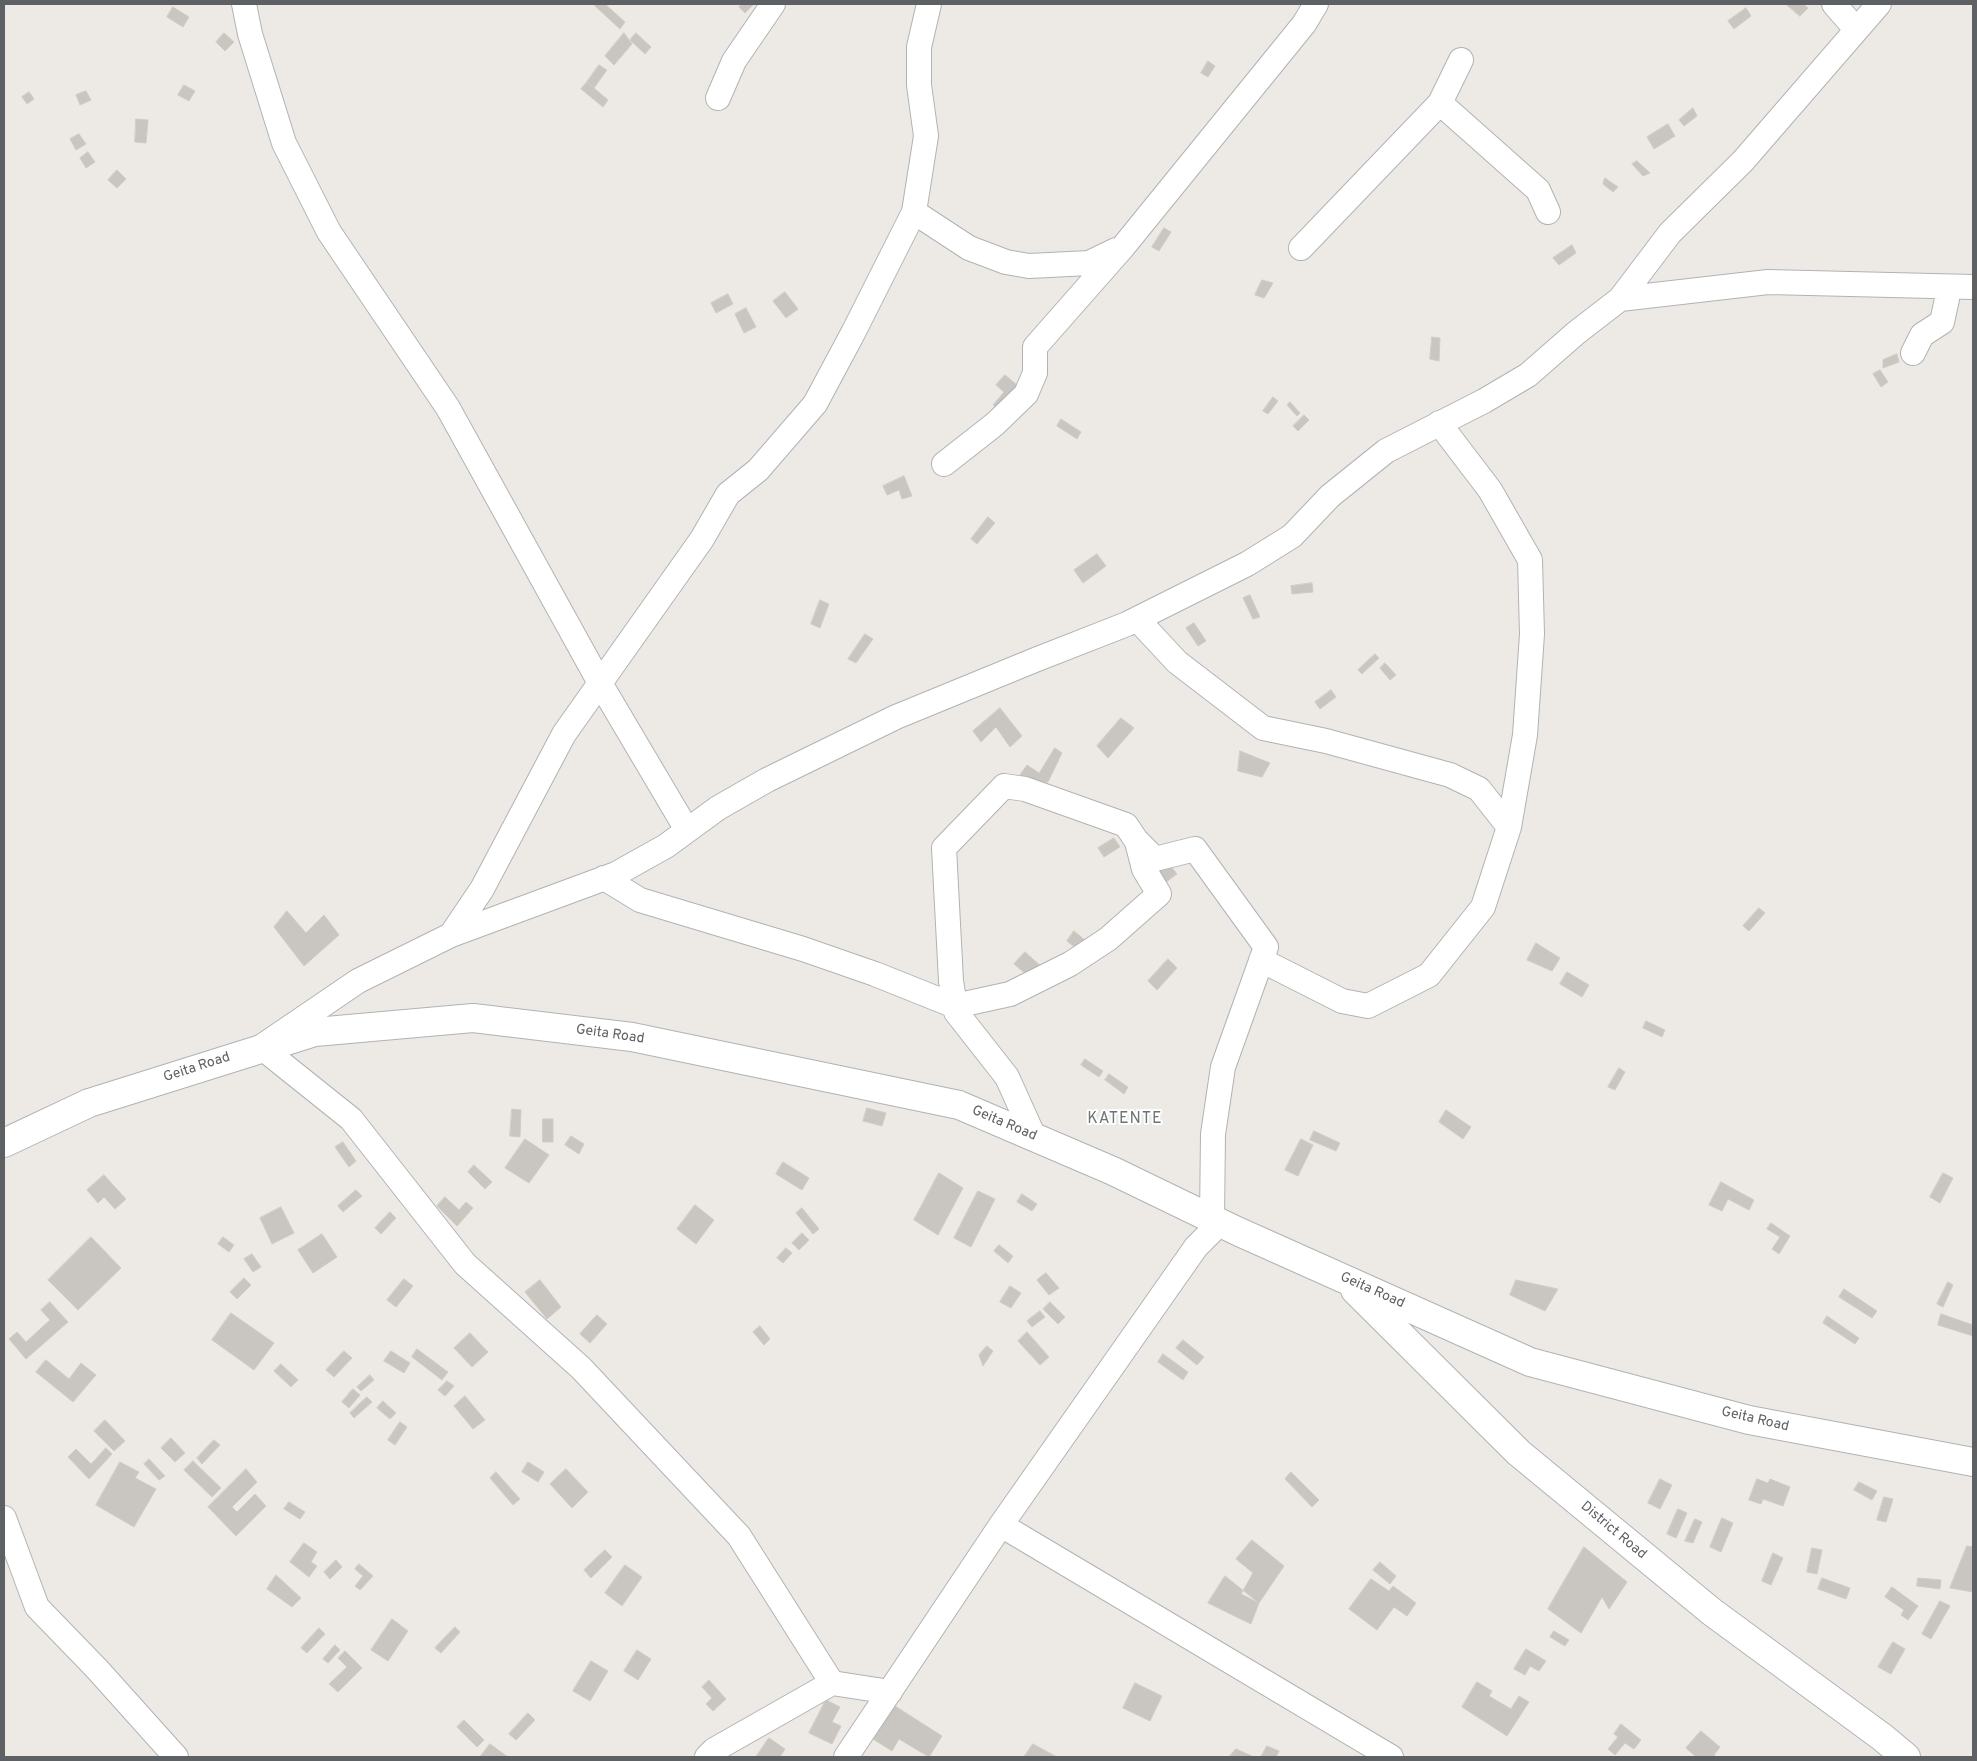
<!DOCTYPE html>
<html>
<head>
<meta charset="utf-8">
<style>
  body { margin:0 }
  #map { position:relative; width:1977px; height:1761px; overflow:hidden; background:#edeae5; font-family:Overpass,sans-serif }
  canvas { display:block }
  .frame { position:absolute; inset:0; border:5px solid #5d6163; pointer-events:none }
</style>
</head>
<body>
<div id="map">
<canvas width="1977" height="1761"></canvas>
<div class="frame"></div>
</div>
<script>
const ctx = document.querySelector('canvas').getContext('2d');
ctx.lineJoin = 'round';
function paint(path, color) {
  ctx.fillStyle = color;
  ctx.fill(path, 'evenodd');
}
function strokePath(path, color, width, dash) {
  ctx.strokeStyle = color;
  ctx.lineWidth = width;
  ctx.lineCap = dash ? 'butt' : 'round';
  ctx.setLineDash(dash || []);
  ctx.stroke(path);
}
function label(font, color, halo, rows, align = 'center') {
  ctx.font = font + ' Overpass,sans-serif';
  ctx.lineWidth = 4;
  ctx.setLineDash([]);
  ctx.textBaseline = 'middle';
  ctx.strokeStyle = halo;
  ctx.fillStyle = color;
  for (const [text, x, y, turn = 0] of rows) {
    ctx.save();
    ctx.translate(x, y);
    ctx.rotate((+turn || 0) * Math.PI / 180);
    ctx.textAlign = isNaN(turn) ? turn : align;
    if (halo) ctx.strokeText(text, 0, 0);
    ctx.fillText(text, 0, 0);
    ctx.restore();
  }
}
const building = new Path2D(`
  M596,4h9l20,18 -5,7 -25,-23z
  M742,4h8l3,1 -8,8 -6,-6z
  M1786,4h17l5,4 -8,8z
  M173,7l16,10 -6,10 -16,-10z
  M1746,8l5,8 -17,13 -6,-8z
  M224,33l10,9 -9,9 -9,-9z
  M624,33l8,11 -18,21 -9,-9z
  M636,33l15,14 -6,7 -15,-14z
  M1208,61l7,5 -7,11 -7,-4z
  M599,65l8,5 -13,18 -7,-6z
  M587,82l21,18 -5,7 -22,-18z
  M184,85l11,6 -6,10 -11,-6z
  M86,91l5,9 -11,5 -4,-10z
  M29,92l5,7 -7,5 -5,-7z
  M1693,108l4,8 -13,10 -5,-6z
  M136,119l12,1 -2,23 -11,-1z
  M1668,124l7,12 -21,13 -7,-12z
  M79,134l7,10 -10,6 -6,-11z
  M88,152l7,10 -9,6 -6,-10z
  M1637,161l13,12 -7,3 -11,-12z
  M117,170l9,9 -9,9 -9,-8z
  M1605,178l13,9 -5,5 -10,-8z
  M1164,228l7,4 -12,19 -7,-4z
  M1572,245l4,8 -17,12 -6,-7z
  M1262,280l11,3 -9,15 -9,-3z
  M785,292l13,17 -12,9 -13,-17z
  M728,294l5,10 -17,9 -5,-10z
  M746,308l10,19 -12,6 -9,-19z
  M1432,337l8,1 -1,23 -9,-2z
  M1897,354l2,8 -16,6v-8z
  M1880,370l8,12 -7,5 -8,-13z
  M1005,375l18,15 -20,23 -10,-8 11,-13 -8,-7z
  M1273,397l5,4 -10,13 -5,-3z
  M1290,402l10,11 -3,3 -10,-11z
  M1304,415l5,5 -11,11 -5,-5z
  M1061,419l20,13 -4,7 -20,-13z
  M904,476l8,20 -10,3 -3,-9 -12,5 -4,-9z
  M988,517l7,6 -18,21 -6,-5z
  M1097,554l9,12 -23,17 -9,-13z
  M1312,583l1,9 -21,2 -1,-8z
  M1250,595l10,22 -7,2 -10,-21z
  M820,600l9,4 -9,24 -9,-4z
  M1194,623l12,18 -8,5 -12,-18z
  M865,634l8,5 -17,24 -8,-4z
  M1375,654l4,4 -17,16 -4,-4z
  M1385,663l11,12 -6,5 -10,-12z
  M1331,690l5,7 -16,12 -5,-7z
  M1000,708l22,28 -12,11 -14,-20 -15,15 -8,-11z
  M1121,718l13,10 -26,30 -11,-12z
  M1055,748l7,5 -14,29 -14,1 -14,-8 7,-10 12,8z
  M1240,751l30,12 -8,14 -24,-6z
  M1114,838l6,9 -16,10 -6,-9z
  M1169,864l8,10 -15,11 -7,-10z
  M1759,908l6,5 -16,18 -6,-5z
  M287,911l19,22 18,-18 15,20 -35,31 -30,-39z
  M1074,931l12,10 -8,9 -11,-9z
  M1536,943l24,15 -8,13 -25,-11z
  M1025,952l18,16 -10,12 -19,-16z
  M1168,959l9,9 -20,22 -9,-9z
  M1567,972l22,13 -7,12 -22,-13z
  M1646,1021l19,9 -3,7 -19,-9z
  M1085,1059l18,12 -4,6 -18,-12z
  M1619,1068l6,4 -10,18 -7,-3z
  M1109,1074l19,13 -4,7 -19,-14z
  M867,1108l19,5 -4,13 -19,-5z
  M512,1109l9,1 -1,27 -10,-1z
  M1446,1110l25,17 -8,12 -24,-17z
  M543,1119h10v23h-10z
  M1314,1131l26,12 -4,8 -26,-11z
  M571,1136l13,8 -5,10 -14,-9z
  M525,1139l24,16 -20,28 -24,-15z
  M1301,1139l12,6 -15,31 -13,-6z
  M343,1142l13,19 -7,6 -14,-20z
  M783,1162l26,16 -7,12 -26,-16z
  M474,1165l18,17 -7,7 -17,-17z
  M939,1173l24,15 -25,47 -24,-15z
  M1943,1173l10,5 -13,25 -10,-6z
  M104,1175l22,24 -11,10 -11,-12 -6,6 -11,-13z
  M1721,1182l33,18 -5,10 -21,-11 -6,12 -13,-6z
  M356,1190l6,6 -19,16 -5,-6z
  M978,1191l17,8 -24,48 -17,-9z
  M1022,1194l15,10 -5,7 -15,-9z
  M445,1197l14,13 7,-8 7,6 -16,18 -20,-20z
  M695,1205l19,15 -18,24 -19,-15z
  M281,1207l13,26 -22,11 -12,-26z
  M802,1208l17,21 -6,5 -17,-21z
  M390,1212l6,6 -15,16 -6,-6z
  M1771,1223l19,13 -11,18 -7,-5 8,-12 -13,-8z
  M802,1233l7,7 -10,10 -7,-7z
  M322,1234l15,23 -24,16 -15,-23z
  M91,1237l30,31 -43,42 -30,-30z
  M223,1237l11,8 -5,7 -11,-8z
  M999,1245l14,11 -5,7 -14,-12z
  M786,1248l6,5 -9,10 -6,-5z
  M252,1254l9,13 -8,5 -9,-13z
  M1046,1273l13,15 -10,7 -12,-15z
  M244,1278l7,7 -14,14 -7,-7z
  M404,1279l9,7 -17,21 -9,-7z
  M540,1280l21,27 -14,12 -22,-27z
  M1516,1280l42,9 -13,22 -35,-16z
  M1948,1282l5,3 -10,22 -6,-3z
  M1010,1286l11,7 -10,15 -11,-6z
  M1844,1289l33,22 -5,7 -33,-21z
  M50,1302l18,20 -42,37 -17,-20 8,-7 9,10 24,-22 -9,-10z
  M1050,1302l15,15 -7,7 -15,-15z
  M1040,1311l5,6 -13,10 -5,-6z
  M231,1313l43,30 -20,27 -42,-30z
  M1941,1314l32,11v11l-35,-11z
  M597,1315l10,9 -17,19 -10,-9z
  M1827,1316l32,22 -4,6 -32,-21z
  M760,1326l10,13 -6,6 -11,-13z
  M1027,1332l22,25 -9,8 -22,-24z
  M470,1333l18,19 -16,15 -18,-19z
  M1183,1340l21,17 -7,8 -21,-17z
  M987,1346l6,5 -10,15 -4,-11z
  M417,1349l31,23 -6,8 -30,-23z
  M344,1351l8,7 -18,19 -8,-7z
  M391,1351l19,12 -6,10 -20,-12z
  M1163,1354l25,18 -5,8 -25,-18z
  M46,1360l23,19 12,-16 15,12 -23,27 -37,-30z
  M281,1364l17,16 -7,7 -17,-16z
  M370,1375l4,5 -13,11 -4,-4z
  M447,1381l7,5 -9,10 -7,-6z
  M353,1389l7,6 -11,13 -7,-6z
  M465,1396l20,24 -12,9 -19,-23z
  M367,1397l5,5 -18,16 -4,-5z
  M383,1401l13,12 -6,6 -13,-11z
  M105,1420l20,21 -11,10 -20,-20z
  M400,1422l7,5 -12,18 -7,-5z
  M171,1438l14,15 -10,9 -14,-14z
  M214,1440l6,5 -18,19 -5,-6z
  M106,1448l6,6 -23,25 -21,-22 8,-8 15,15z
  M149,1459l16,17 -6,4 -15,-16z
  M193,1461l28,27 -9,9 -28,-27z
  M120,1462l19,10 -4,6 21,11 -22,38 -38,-22z
  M528,1462l16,10 -6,10 -16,-10z
  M246,1469l11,13 -25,25 5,5 18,-18 11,12 -30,30 -28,-29z
  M566,1469l22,23 -16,16 -22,-24z
  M496,1472l24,27 -7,6 -23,-27z
  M1291,1472l28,28 -7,7 -27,-28z
  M1660,1479l12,6 -12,24 -12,-6z
  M1757,1479l11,4 2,-4 20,8 -7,19 -20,-7 -2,5 -12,-4z
  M1859,1482l18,9 -5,9 -18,-10z
  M1884,1497l9,2 -7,23 -9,-2z
  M289,1502l16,10 -5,7 -16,-10z
  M1678,1509l9,4 -11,25 -9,-4z
  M1722,1518l11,5 -12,29 -11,-5z
  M1695,1519l7,3 -9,21 -8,-2z
  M1252,1540l32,26 -25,37 -18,-9 12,-21 -17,-14z
  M304,1543l13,9 -6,10 6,4 -8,11 -19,-15z
  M1967,1546l6,1v45l-23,-4z
  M1584,1547l43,35 -18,27 -7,-12 -21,36 -33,-24z
  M1812,1548l10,2 -5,24 -10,-2z
  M605,1550l7,7 -21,21 -7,-8z
  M1773,1553l10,5 -12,27 -9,-4z
  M336,1560l6,7 -12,12 -6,-7z
  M1380,1562l16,14 -6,8 -17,-14z
  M359,1564l14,12 -13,14 -5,-4 8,-10 -8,-7z
  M625,1565l17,12 -20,29 -17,-13z
  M276,1575l25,23 -9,9 -25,-18z
  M1225,1576l34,27 -8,21 -43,-21z
  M1822,1578l28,10 -4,11 -28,-10z
  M1918,1578l23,2 -1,9 -23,-3z
  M1371,1579l18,12 4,-5 23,17 -9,13 -13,-9 -17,23 -28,-21z
  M1892,1587l26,19 -10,14 -7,-5 3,-5 -19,-13z
  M1940,1601l10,5 -19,33 -9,-5z
  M392,1619l16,12 -20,30 -17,-11z
  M455,1627l5,5 -19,21 -6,-5z
  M319,1628l6,6 -18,19 -6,-5z
  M1554,1631l15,9 -4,6 -15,-9z
  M1893,1642l12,7 -14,25 -13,-7z
  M335,1645l5,5 -12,13 -5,-4z
  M1526,1649l20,12 -7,10 -9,-5 -5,9 -11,-6z
  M637,1650l14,9 -13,21 -14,-9z
  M345,1651l17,17 -24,24 -9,-8 18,-17 -9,-9z
  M591,1661l17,10 -18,30 -17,-10z
  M709,1680l17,19 -13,12 -7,-7 6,-6 -10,-11z
  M1477,1682l15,9 -3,5 22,13 8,-13 10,6 -22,34 -45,-29z
  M1135,1683l27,13 -12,25 -27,-13z
  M826,1700l14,7 -8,15 9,4 -9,18 -23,-11z
  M895,1706l47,30 -13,21 -30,-18 -7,12 -19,-12z
  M528,1713l7,7 -19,20 -7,-6z
  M464,1720l20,20 -7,7 -20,-20z
  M1621,1724l20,16 -7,9 -9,-6 -10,12 -7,-6 10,-12 -4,-3z
  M1701,1731l19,16 -6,8 2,2h-20l-10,-9z
  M769,1738l16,11 -5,8h-24z
  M490,1744l18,13h-28z
  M1033,1744l24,13h-33z
  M1267,1746l12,5 -3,6h-15z
  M1236,1749l18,8h-25z`);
paint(building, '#c9c5c1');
strokePath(building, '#d1cbc4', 1);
const street = new Path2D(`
  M244,4l6,30 34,109 45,89 119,176 152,275 87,147
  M1834,4l21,24
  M718,98l16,-37 39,-57
  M1440,103l98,87 10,22
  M914,212l55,36 37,14 23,4 60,-3 27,-13
  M1301,248l139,-145 21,-43
  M1620,299l148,-17 205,5
  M1913,353l9,-18 20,-13 5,-23
  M944,464l51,-40 31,-30 9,-21v-26l88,-100 181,-223 12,-20
  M1137,619l40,43 86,66 63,13 124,34 29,14 30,38
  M604,878l36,22 163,49 72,25 80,32 55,-12 60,-30 38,-25 51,-45 -15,-25 -7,-27
  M451,935l31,-46 82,-155 138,-195 26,-45 30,-24 57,-66 38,-71 61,-121 12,-76 -7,-51v-38l10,-43
  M1261,960l81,41 26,5 61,-31 54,-68 26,-80 16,-92 7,-101 -2,-74 -40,-70 -51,-67
  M1034,1137l-27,-60 -51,-65 -5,-31 -7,-133 60,-62 21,3 101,36 10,15 19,19 40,-10 71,98 -43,120 -10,67 -1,85
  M4,1518l33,89 60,62 79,88
  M1001,1525l390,232
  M890,1692l-58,-9 -93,-147 -158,-168 -116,-104 -114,-145 -90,-72 97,-66 93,-46 165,-61 50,-28 52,-38 49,-28 129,-63 139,-57 92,-36 120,-60 45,-28 38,-40 56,-45 98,-50 44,-26 48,-42 44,-34 50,-66 73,-72 136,-157
  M707,1757l7,-7 118,-67
  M846,1757l155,-232 195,-278 24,-24`);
const secondary = new Path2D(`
  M4,1143l85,-40 226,-71 158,-14 159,19 327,68 154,66 124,60 293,131 219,58 224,42
  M1355,1290l164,163 193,159 170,125 24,20`);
strokePath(street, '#b0b3b5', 26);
strokePath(secondary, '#afb3b6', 30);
strokePath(street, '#fff', 24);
strokePath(secondary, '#fff', 28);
label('14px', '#5d6163', '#fff', [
  ["Geita Road",610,1035,8],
  ["Geita Road",197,1068,-18],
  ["Geita Road",1004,1124,23],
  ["Geita Road",1372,1291,24],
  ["Geita Road",1755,1420,13],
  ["District Road",1613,1531,40]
]);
ctx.letterSpacing = '1px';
label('16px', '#6e7375', '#fff', [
  ["KATENTE",1125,1120]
]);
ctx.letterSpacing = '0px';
</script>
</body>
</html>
